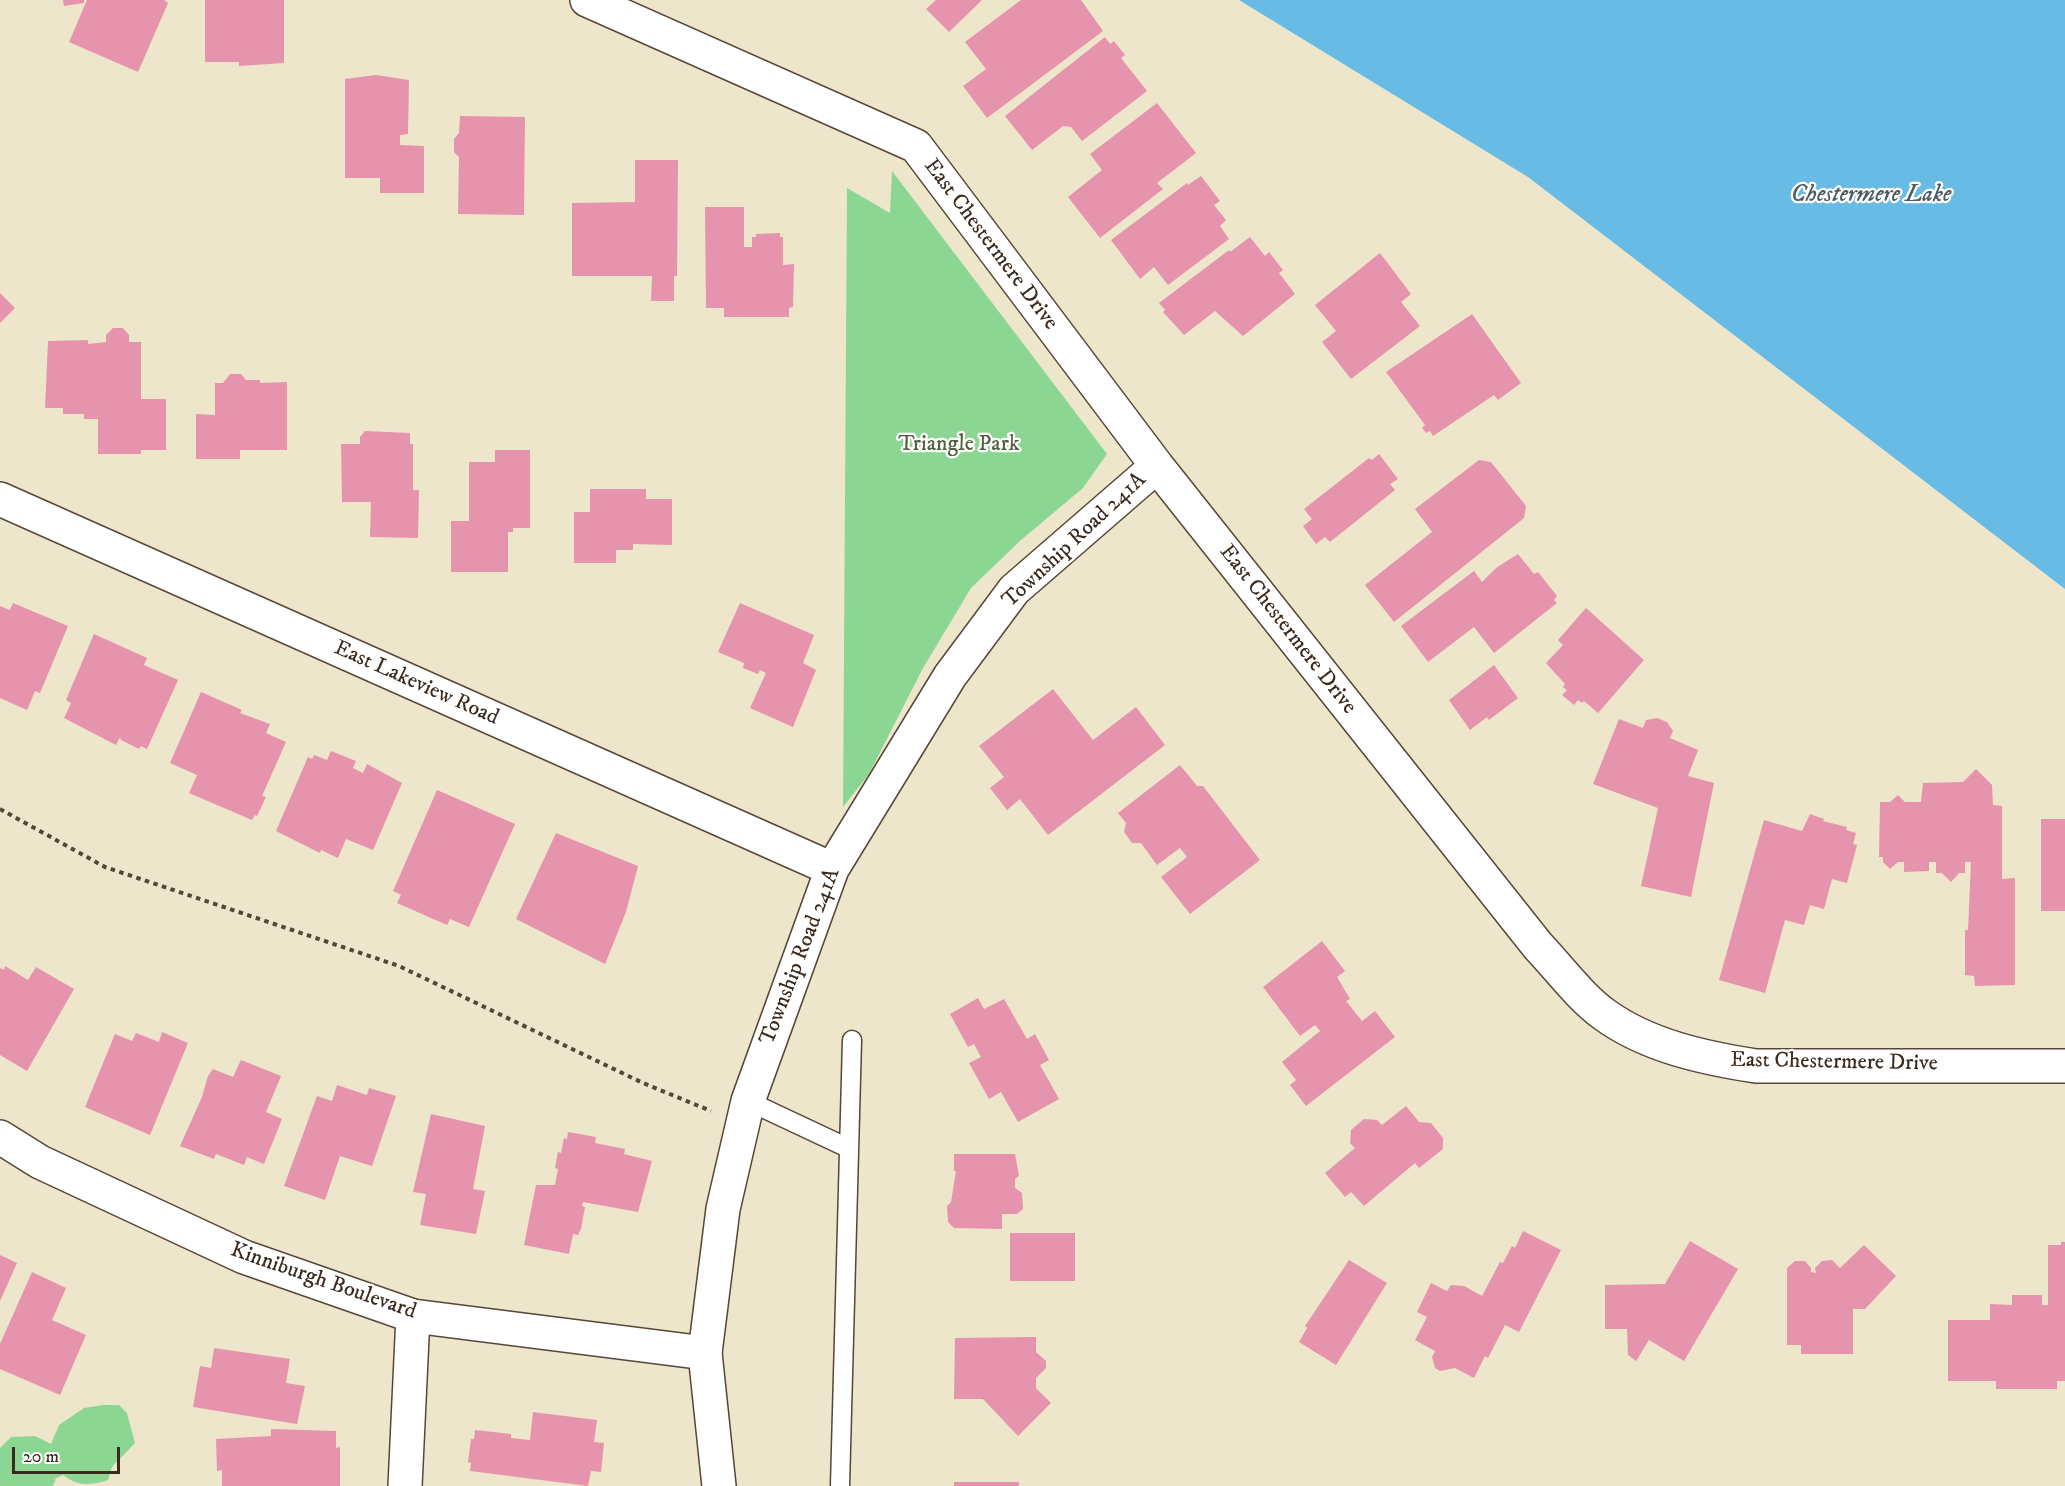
<!DOCTYPE html>
<html>
<head>
<meta charset="utf-8">
<style>
  body { margin:0 }
  #map { position:relative; width:2065px; height:1486px; overflow:hidden; background:#eee6ca; font-family:"IM FELL DW Pica",serif }
  canvas { display:block }
  .scale { position:absolute; left:12px; top:1447px; width:108px; height:27px; box-sizing:border-box; border:3px solid #3b2a1e; border-top:0; padding-left:8px; font-size:18px; line-height:21px; white-space:nowrap; color:#3b2a1e; -webkit-text-stroke:4px #fff; paint-order:stroke }
</style>
</head>
<body>
<div id="map">
<canvas width="2065" height="1486"></canvas>
<div class="scale">20 m</div>
</div>
<script>
const ctx = document.querySelector('canvas').getContext('2d');
ctx.lineJoin = 'round';
function paint(path, color) {
  ctx.fillStyle = color;
  ctx.fill(path, 'evenodd');
}
function strokePath(path, color, width, dash) {
  ctx.strokeStyle = color;
  ctx.lineWidth = width;
  ctx.lineCap = dash ? 'butt' : 'round';
  ctx.setLineDash(dash || []);
  ctx.stroke(path);
}
function label(font, color, halo, rows, align = 'center') {
  ctx.font = font + ' "IM FELL DW Pica",serif';
  ctx.lineWidth = 4.5;
  ctx.setLineDash([]);
  ctx.textBaseline = 'middle';
  ctx.strokeStyle = halo;
  ctx.fillStyle = color;
  for (const [text, x, y, turn = 0] of rows) {
    ctx.save();
    ctx.translate(x, y);
    ctx.rotate((+turn || 0) * Math.PI / 180);
    ctx.textAlign = isNaN(turn) ? turn : align;
    if (halo) ctx.strokeText(text, 0, 0);
    ctx.fillText(text, 0, 0);
    ctx.restore();
  }
}
paint(new Path2D(`
  M892,171l215,283 -24,34 -62,52 -50,48 -48,80 -54,106 -26,33 4,-619 43,25z
  M103,1405h16l8,8 8,30 -23,24 -4,13c-18,6 -31,6 -45,-5l-7,3 -3,8h-53v-38l11,-11 24,-1 16,8 8,-19 25,-17z`), '#8cd693');
paint(new Path2D(`
  M1239,0h826v589l-537,-412z`), '#68bbe4');
paint(new Path2D(`
  M63,0h21v3l-20,3z
  M87,0h77l4,3 -30,69 -69,-30z
  M205,0h79v63l-45,3v-4h-34z
  M936,0h46l-33,32 -23,-23z
  M1021,0h60l22,31 -116,87 -24,-32 23,-17 -21,-27z
  M1105,37l5,7 4,-3 11,14 -4,3 26,33 -65,50 -11,-14 -8,-1 -31,24 -27,-34z
  M376,75l33,5 -1,54 -8,1v10l24,1v47h-44v-15h-35v-99z
  M1157,103l39,50 -39,30 6,6 -63,49 -32,-41 34,-27 -12,-16z
  M460,116l65,1 -1,98 -66,-1 1,-57 -5,-5v-13l5,-6z
  M635,160h43l-1,116h-3v25h-23l1,-25h-80v-73l63,-1z
  M1201,176l19,25 -6,4 12,15 -6,6 9,13 -61,46 -14,-18 -14,12 -29,-39 76,-57 1,2z
  M705,207h39v40h8v-10h4v-3l24,-1v4h3v28l11,-1 -1,43 -4,1v9h-65v-9h-18z
  M1250,237l15,19 4,-4 14,18 -4,3 16,21 -52,42 -28,-25 -31,24 -21,-23 2,-2 -6,-7 70,-53 1,2z
  M1380,253l31,41 -10,8 19,24 -69,53 -29,-37 14,-11 -21,-26z
  M0,293l15,15 -15,15z
  M1472,314l49,69 -23,17 -4,-5 -61,41 -3,-5 -4,2 -4,-5 3,-3 -39,-53z
  M113,328h10l6,7v7h12v57h25v51h-25v4h-43v-35h-14v-5h-21v-6h-18l3,-67 40,-1v4l18,-2v-7z
  M230,374h11l5,6h14v3l27,-1v68h-47v9h-44v-45l19,1v-32h8z
  M365,431l45,2v11h3v46h6l-1,48 -48,-1 1,-35h-29l-1,-58h19v-7z
  M495,450h35v78h-17v4h-5v40h-57v-51h18v-59h26z
  M1379,454l19,25 -8,5 5,6 -65,52 -5,-5 -9,7 -13,-18 9,-7 -8,-10 65,-51 3,2z
  M1479,460l12,2 35,44 -2,12 -130,104 -29,-37 67,-53 -17,-23z
  M590,489h56v10h26v46l-39,-1v6h-17v13h-42v-51h16z
  M1518,554l16,20 4,-2 19,24 -3,4 3,3 -63,50 -20,-26 -46,35 -27,-36 73,-55 8,11 14,-14z
  M13,603l55,23 -28,67 -5,-2 -8,19 -27,-12v-92l10,4z
  M740,603l74,32 -11,28 13,7 -23,57 -43,-19 16,-35 -6,-3 -2,4 -15,-6 1,-5 -26,-11z
  M1586,608l58,52 -46,53 -14,-12 -2,2 -4,-3 -4,5 -12,-10 5,-5 -4,-3 2,-3 -19,-21 17,-18 -5,-5z
  M94,634l53,24 -3,7 34,15 -31,69 -6,-3 -2,3 -18,-9 -1,-3 -4,8 -52,-27 7,-15 -5,-3z
  M1494,665l24,33 -29,22 -2,-3 -17,13 -21,-30z
  M1053,689l40,51 43,-33 29,38 -117,90 -28,-36 -13,11 -17,-22 14,-11 -25,-31z
  M201,692l41,18 -2,3 30,11 -4,9 20,9 -24,54 4,1 -9,19 -2,-1 -3,5 -63,-27 8,-18 -27,-12z
  M1657,718l10,4 6,9 -3,7 28,12 -10,26 26,7 -23,114 -50,-11 17,-78 -65,-24 26,-65 24,9 3,-8z
  M331,751l25,10 -3,7 10,5 4,-9 35,19 -29,67 -27,-11 -8,19 -17,-8 -1,3 -44,-22 32,-74 4,2 2,-4 13,5z
  M1180,765l17,21h6l57,74 -70,54 -29,-37 26,-20 -7,-9 -23,17 -16,-22h-9l-8,-11 2,-9 -8,-10z
  M1976,769l16,16 1,20 9,1v73l13,-1v107l-40,1 -1,-10 -9,-1v-45h3l3,-68h-6v11h-6l-8,9 -9,-9h-6v-11h-7v9l-25,1v-10h-6l-8,7 -7,-7v-5h-4l1,-55h10l8,-7 7,7h16l2,-19 40,-1z
  M437,790l78,34 -46,103 -19,-8 -3,6 -50,-22 4,-8 -8,-4z
  M1810,814l14,5 -1,2 24,6 -1,3 10,3 -3,11 4,1 -10,38 -15,-4 -8,30 -14,-4 -6,20 -19,-5 -20,73 -46,-13 45,-160 38,11z
  M2041,819h24v92h-24z
  M556,833l82,33 -12,46 -21,52 -89,-45z
  M1322,941l23,30 -8,6 13,22 -4,2 16,20 13,-10 20,26 -89,69 -16,-21 6,-5 -14,-18 38,-31 -5,-6 -15,11 -37,-49z
  M5,966l23,14 8,-13 38,22 -47,82 -27,-16v-87l4,2z
  M978,998l6,11 20,-10 23,40 8,-5 14,26 -9,5 19,34 -41,23 -17,-30 -12,7 -20,-36 12,-6 -7,-13 -6,3 -18,-33z
  M162,1032l26,11 -38,92 -65,-28 30,-73 17,7 4,-8 23,9z
  M241,1060l40,16 -15,36 16,7 -18,45 -17,-7 -3,8 -28,-11 -2,5 -34,-13 22,-49 6,-21 5,-7 20,8z
  M337,1085l30,10 2,-7 27,8 -24,70 -32,-10 -15,44 -41,-14 33,-90 15,5z
  M1406,1106l13,16 12,1 12,15v11l-24,19 -4,-5 -51,43 -13,-14 -6,5 -20,-24 30,-25 -5,-5 1,-13 13,-11 13,1 5,5z
  M431,1114l54,12 -12,63 12,2 -9,43 -56,-9 6,-31 -13,-2z
  M568,1132l28,5 -1,6 30,6 -1,5 28,7 -14,51 -55,-10 -1,4 3,1 -4,22 -3,6 -5,-1 -4,20 -45,-9 12,-60h19l3,-16 -3,-1 3,-16 3,1 3,-15 3,1z
  M954,1154h61l4,22 -4,3v9l7,5 1,16 -6,5h-15v15l-48,-1 -6,-6 -1,-16 4,-4 5,-31h-2z
  M1523,1231l38,19 -42,82 -14,-7 -17,33 -3,-2 -11,22 -19,-10 -15,3 -5,-3 -3,-11 3,-6 -20,-11 12,-23 -10,-5 14,-29 16,8 4,-6 13,1 18,10 18,-34 3,1 9,-17 3,2z
  M1010,1233h65v48h-65z
  M1690,1241l48,28 -54,92 -35,-21 -13,21 -8,-6 -1,-26h-22v-44l60,-1z
  M2061,1242h4v139h-8v8h-61v-8h-48v-61h42v-16l22,1v-10h30v10h6v-60h13z
  M1864,1245l32,31 -31,33h-12v45h-52v-9h-14v-77l8,-7h10l6,7v4l5,1 -1,-5 7,-7 10,-1 8,8z
  M0,1255l17,8 -17,38z
  M1349,1260l38,23 -51,82 -37,-23 8,-14 -2,-2z
  M32,1272l34,16 -14,32 34,15 -26,60 -60,-26v-25z
  M1036,1337v15l10,9v7l-10,10v10l15,15 -33,33 -35,-37h-29l1,-61z
  M214,1348l76,11 -4,24 19,3 -8,38 -104,-17 7,-41 11,2z
  M533,1412l64,8 -3,22 10,1 -3,29 -10,-1 -3,15 -118,-15 1,-8 -3,-1 3,-23h3l1,-9 36,4v4l19,2z
  M271,1429l65,2v17l4,-1v39h-118v-16l-5,1 -1,-32 55,-3z
  M954,1482h65v4h-65z`), '#e693ad');
const service = new Path2D(`
  M748,1101l100,47
  M840,1486l12,-446`);
const minor = new Path2D(`
  M587,0l329,146 241,320 381,480c21,22 42,51 67,69 43,31 99,43 151,51h309
  M0,499l832,370
  M705,1353l18,-144 25,-108 84,-232 118,-193 64,-86 143,-124
  M405,1486l8,-170`);
const tertiary = new Path2D(`
  M0,1137l40,25 204,95 169,59 292,37 14,133`);
strokePath(service, '#564638', 21);
strokePath(minor, '#564638', 36);
strokePath(tertiary, '#564638', 36);
strokePath(new Path2D(`
  M0,809l105,58 294,99 244,117 68,28`), '#564638', 4, [4.5, 4.5]);
strokePath(service, '#fff', 18);
strokePath(minor, '#fff', 33);
strokePath(tertiary, '#fff', 33);
label('22px', '#3b2a1e', '#fff', [
  ["East Chestermere Drive",990,245,53],
  ["Township Road 241A",1075,541,-43],
  ["East Chestermere Drive",1287,630,52],
  ["East Lakeview Road",416,684,24],
  ["Township Road 241A",801,957,-69],
  ["East Chestermere Drive",1834,1063,1],
  ["Kinniburgh Boulevard",323,1282,19]
]);
label('22px', '#535e41', '#fff', [
  ["Triangle Park",959,445]
]);
label('italic 24px', '#4b5d63', '#fff', [
  ["Chestermere Lake",1871,196]
]);
</script>
</body>
</html>
